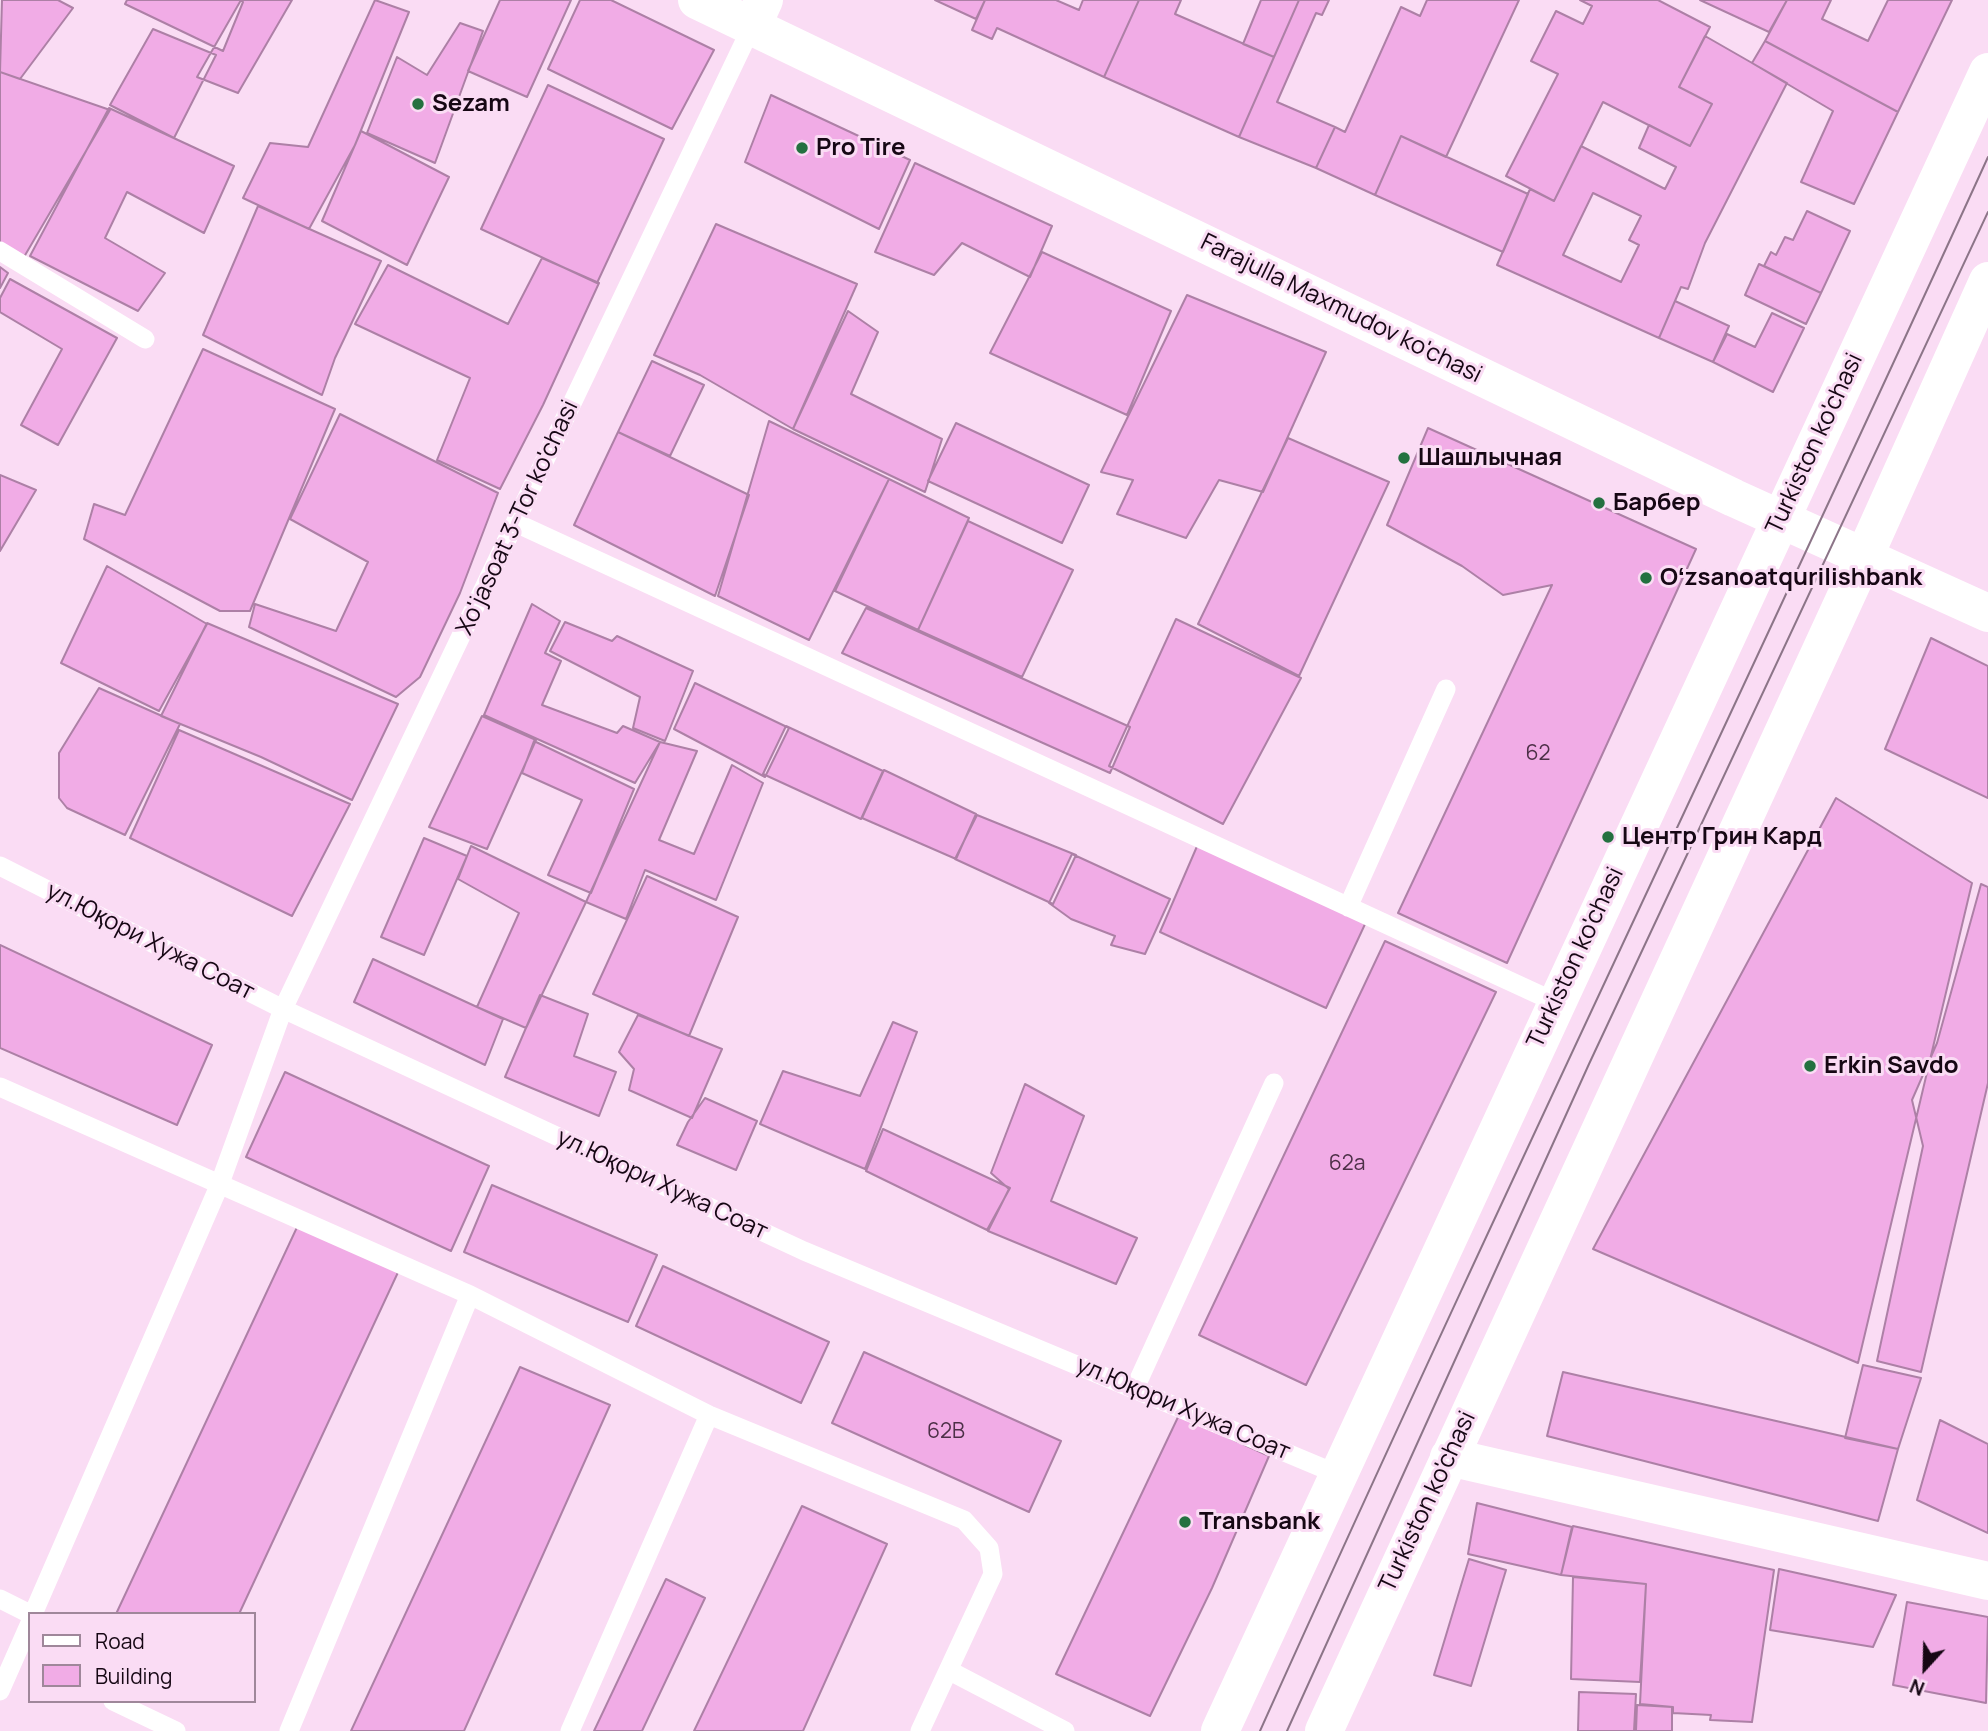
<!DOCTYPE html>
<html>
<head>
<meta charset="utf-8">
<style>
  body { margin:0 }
  #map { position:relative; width:1988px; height:1731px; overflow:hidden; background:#fadcf4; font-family:Manrope,sans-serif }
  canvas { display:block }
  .legend { position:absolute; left:28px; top:1612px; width:228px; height:91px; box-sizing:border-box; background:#fadcf4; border:2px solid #9f879a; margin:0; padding:9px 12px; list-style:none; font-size:21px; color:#160714 }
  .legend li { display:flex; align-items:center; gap:14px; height:35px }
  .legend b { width:35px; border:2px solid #9f879a }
  .north { position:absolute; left:1890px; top:1633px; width:70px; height:70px; -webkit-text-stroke:5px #fadcf4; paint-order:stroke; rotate:202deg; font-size:19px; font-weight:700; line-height:28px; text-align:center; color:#160714 }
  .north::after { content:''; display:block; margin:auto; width:24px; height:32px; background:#160714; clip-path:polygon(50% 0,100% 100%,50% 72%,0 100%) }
</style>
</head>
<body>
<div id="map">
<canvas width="1988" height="1731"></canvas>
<ul class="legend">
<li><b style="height:9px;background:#fff"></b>Road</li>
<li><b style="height:19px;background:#f1ace6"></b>Building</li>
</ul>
<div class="north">N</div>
</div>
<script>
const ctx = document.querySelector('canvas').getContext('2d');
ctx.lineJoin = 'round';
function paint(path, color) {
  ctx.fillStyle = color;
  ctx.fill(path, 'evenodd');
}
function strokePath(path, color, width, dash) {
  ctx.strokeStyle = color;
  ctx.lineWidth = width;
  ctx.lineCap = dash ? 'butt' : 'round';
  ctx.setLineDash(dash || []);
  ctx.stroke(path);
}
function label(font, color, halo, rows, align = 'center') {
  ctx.font = font + ' Manrope,sans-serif';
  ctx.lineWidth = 6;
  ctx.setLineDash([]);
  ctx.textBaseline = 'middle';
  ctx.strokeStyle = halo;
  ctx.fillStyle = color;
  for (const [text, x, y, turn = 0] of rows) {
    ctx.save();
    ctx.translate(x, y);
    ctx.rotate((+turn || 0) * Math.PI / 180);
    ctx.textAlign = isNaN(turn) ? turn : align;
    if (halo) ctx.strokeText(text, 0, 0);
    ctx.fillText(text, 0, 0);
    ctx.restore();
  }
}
const building = new Path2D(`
  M2,0h56l15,8 -53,71 -20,-7z
  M127,0h113l3,2 -20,49 -98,-47z
  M241,0h51l-54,93 -41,-16z
  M375,0l34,12 -54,133 -46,84 -66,-31 27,-55 38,4z
  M500,0h71l-44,97 -59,-26z
  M580,0h31l103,50 -42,79 -124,-60z
  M935,0h50l-9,19z
  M985,0h71l23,10 4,-10h56l-35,77 -107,-49 -5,11 -20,-9z
  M1139,0h42l-6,14 99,43 -35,80 -135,-60z
  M1261,0h38l-25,57 -31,-13z
  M1299,0h30l-7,15 -6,-2 -39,89 58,25 -19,41 -77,-31z
  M1427,0h92l-73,157 -45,-21 -26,59 -59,-27 19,-41 10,5 56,-125 19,9z
  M1580,0h78l52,27 -31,60 33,17 -22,42 -87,-44 -49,99 -48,-25 52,-102 -27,-13 25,-50 27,13 9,-18z
  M1700,0h87l-18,32z
  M1787,0h44l-9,19 46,22 20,-41h64l-54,112 -133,-71z
  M460,23l23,8 -48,132 -68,-30 30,-76 30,18z
  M153,29l63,26 -42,83 -64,-33z
  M1705,36l82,47 -82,160 -17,46 -7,-2 -22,51 -162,-73 33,-76 24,12 27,-55 84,43 11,-22 -37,-19 10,-23 41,21 22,-42 -33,-17zM1593,193l48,23 -12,24 10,5 -18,37 -58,-27z
  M1765,41l133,71 -44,92 -53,-22 32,-71 -81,-48z
  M0,72l110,38 -86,147 -24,-15z
  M548,85l116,54 -67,144 -116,-54z
  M771,95l139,65 -31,69 -134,-67z
  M109,108l125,58 -30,67 -77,-41 -22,46 60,35 -27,38 -108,-55z
  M361,131l88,46 -42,88 -85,-44z
  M1401,136l127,58 -25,58 -128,-57z
  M915,163l137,63 -22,51 -68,-34 -28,32 -59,-23z
  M258,206l123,55 -46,97 -13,37 -119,-60z
  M1807,211l43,20 -29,62 -57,-27 7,-14 5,3 9,-18 8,3z
  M716,224l141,60 -64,145 -93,-54 -46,-20z
  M1042,252l129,59 -44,104 -137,-62z
  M542,258l57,25 -56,122 -43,84 -63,-29 33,-82 -115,-54 33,-59 120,59z
  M1759,264l62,29 -15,31 -61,-29z
  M0,267l8,6 -8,15z
  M10,279l107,59 -59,107 -37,-20 41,-76 -62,-37v-14z
  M1187,295l139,57 -63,140 -44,-12 -33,58 -69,-24 16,-34 -32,-8z
  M1675,301l54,25 -16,36 -54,-24z
  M848,311l30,21 -27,62 91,45 -17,53 -132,-63z
  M1772,313l32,15 -31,64 -60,-30 14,-28 28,13z
  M203,349l132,60 -85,202h-30l-136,-72 10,-35 31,11z
  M652,361l52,24 -34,71 -52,-24z
  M340,414l158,79 -38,100 -40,84 -24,20 -147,-70 6,-23 81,27 32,-69 -78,-43z
  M769,421l120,58 -80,161 -91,-44z
  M956,423l133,62 -27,58 -134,-62z
  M1428,428l268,121 -189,414 -109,-50 154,-328 -49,10 -41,-29 -75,-41z
  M618,432l131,63 -34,101 -141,-71z
  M1288,438l101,44 -90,194 -101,-52z
  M0,475l36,15 -36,61z
  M889,479l80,39 -51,112 -83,-39z
  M968,521l105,49 -51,107 -104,-47z
  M107,566l100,58 -48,87 -98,-48z
  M532,604l28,17 -15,32 16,8 -19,44 75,28 6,-7 37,16 -25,41 -151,-68z
  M866,608l264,119 -20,46 -268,-120z
  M1176,619l125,59 -78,146 -114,-58z
  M565,622l47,19 5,-5 76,35 -28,70 -32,-13 7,-31 -90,-46z
  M207,623l191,81 -46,96 -91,-43 -100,-41z
  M1931,638l57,28v132l-103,-49z
  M695,683l94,45 -24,49 -91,-48z
  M99,688l81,36 -55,111 -58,-27 -8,-10v-45z
  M482,716l54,24 -49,109 -58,-22z
  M786,726l97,45 -22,48 -98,-45z
  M179,730l171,74 -58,112 -162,-78z
  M534,741l100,48 -43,104 -43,-18 34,-75 -60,-27z
  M660,742l37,9 -38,89 35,14 38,-89 31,18 -47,117 -71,-30 -19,49 -40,-17z
  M884,770l92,44 -20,45 -94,-41z
  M1836,798l136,85 -114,480 -265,-114z
  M977,815l99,40 -23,49 -98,-45z
  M424,838l43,18 -43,99 -43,-18z
  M1198,844l168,78 -40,86 -166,-76z
  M471,846l115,56 -60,126 -49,-21 42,-94 -61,-34z
  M1072,854l98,45 -25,55 -34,-9 4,-9 -44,-17 -22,-16z
  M647,876l91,41 -49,119 -96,-42z
  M1981,884l7,3v196l-67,289 -44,-11 46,-215 -11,-46 25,-57z
  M1385,941l111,51 -190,393 -107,-50z
  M0,945l212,100 -35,80 -177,-77z
  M373,959l130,60 -18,46 -131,-63z
  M540,995l48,19 -14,42 42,16 -17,44 -94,-39z
  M638,1015l84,34 -30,69 -63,-28 5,-21 -15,-17z
  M893,1022l24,10 -52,137 -105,-45 23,-53 77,25z
  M285,1072l204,94 -38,85 -205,-94z
  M1025,1084l59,32 -33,85 86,37 -21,46 -128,-53 21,-42 -18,-16z
  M705,1098l52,23 -21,49 -59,-25 11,-23z
  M883,1129l127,59 -23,42 -121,-59z
  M492,1185l165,70 -29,67 -164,-70z
  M299,1223l101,45 -161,346h-123z
  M663,1266l166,76 -28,61 -165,-77z
  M864,1352l197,89 -32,71 -197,-89z
  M1863,1365l58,13 -23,71 -53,-11z
  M520,1367l90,38 -146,326h-113z
  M1563,1372l335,77 -20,72 -331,-85z
  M1179,1415l90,41 -57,132 -62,128 -94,-42z
  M1940,1420l48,24v89l-71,-33z
  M1477,1503l95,24 -11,48 -93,-21z
  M802,1506l85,38 -84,187h-109z
  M1573,1526l201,44 -22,152 -42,-2 1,-5 -38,-2v-6l-33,-3 6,-120 -85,-9z
  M1469,1559l37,11 -35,116 -37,-11z
  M1779,1569l117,26 -23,52 -103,-17z
  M1573,1577l73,7 -6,98 -69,-3z
  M666,1579l39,19 -63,133h-48z
  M1907,1602l81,15 -2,86 -93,-18z
  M1579,1692l57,2 -2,37h-56z
  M1637,1705l35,2v24h-36z`);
paint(building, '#f1ace6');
strokePath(building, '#ad80a6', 2);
strokePath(new Path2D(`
  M0,251l145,88
  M516,523l1039,479
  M0,866l283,143 521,242 533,223
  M1348,907l98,-218
  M0,1087l470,208 239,120 255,105 25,28 4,26 -73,157
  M1135,1388l139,-305
  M0,1599l30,15
  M33,1614l186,-428 64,-177 469,-983
  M950,1671l115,60
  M0,1691l30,-68
  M113,1701l63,30
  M289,1731l181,-436
  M570,1731l139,-316`), '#fff', 19);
strokePath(new Path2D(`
  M752,26l12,-26
  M1449,1457l539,124`), '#fff', 38);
strokePath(new Path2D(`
  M697,0l1037,498 254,115
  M1220,1731l768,-1659
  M1324,1731l540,-1174 124,-276`), '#fff', 38);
strokePath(new Path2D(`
  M1260,1731c237,-527 488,-1048 728,-1574
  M1287,1731l302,-667 399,-852`), '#8c7588', 2);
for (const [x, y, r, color] of [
  [418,104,7,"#247140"],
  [802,148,7,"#247140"],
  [1404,458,7,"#247140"],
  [1599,503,7,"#247140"],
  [1646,578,7,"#247140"],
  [1608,837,7,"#247140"],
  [1810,1066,7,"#247140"],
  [1185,1522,7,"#247140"]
]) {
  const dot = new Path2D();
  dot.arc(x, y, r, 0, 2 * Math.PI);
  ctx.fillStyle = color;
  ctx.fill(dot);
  strokePath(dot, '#fadcf4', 2.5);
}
label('21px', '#4d3048', null, [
  ["62",1538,754],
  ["62а",1347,1164],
  ["62В",946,1432]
]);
label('bold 24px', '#160714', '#fadcf4', [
  ["Sezam",432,104],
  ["Pro Tire",816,148],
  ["Шашлычная",1418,458],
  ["Барбер",1613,503],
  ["Oʻzsanoatqurilishbank",1660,578],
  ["Центр Грин Кард",1622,837],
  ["Erkin Savdo",1824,1066],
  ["Transbank",1199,1522]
], 'left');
label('24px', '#160714', '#fadcf4', [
  ["Farajulla Maxmudov ko'chasi",1341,309,26],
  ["Turkiston ko'chasi",1815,444,-65],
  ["Xo'jasoat 3-Tor ko'chasi",518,518,-65],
  ["ул.Юқори Хужа Соат",150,942,27],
  ["Turkiston ko'chasi",1576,958,-65],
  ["ул.Юқори Хужа Соат",662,1185,25],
  ["ул.Юқори Хужа Соат",1183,1409,23],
  ["Turkiston ko'chasi",1428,1502,-65]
]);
</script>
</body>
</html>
